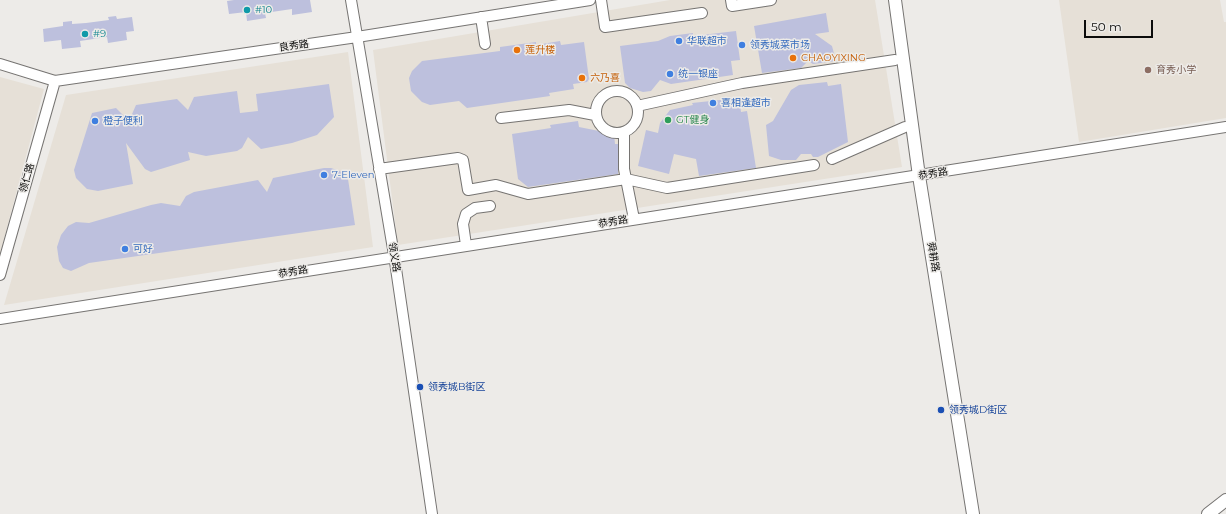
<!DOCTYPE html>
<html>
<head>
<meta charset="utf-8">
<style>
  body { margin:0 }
  #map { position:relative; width:1226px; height:514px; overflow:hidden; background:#edebe8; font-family:Montserrat,sans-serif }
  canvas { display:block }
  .scale { position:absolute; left:1084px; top:20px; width:69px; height:18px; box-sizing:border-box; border:2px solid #0c0c0b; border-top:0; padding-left:5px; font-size:12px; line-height:14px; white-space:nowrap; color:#0c0c0b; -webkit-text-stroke:3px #edebe8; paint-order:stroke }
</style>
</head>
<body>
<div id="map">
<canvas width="1226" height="514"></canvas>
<div class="scale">50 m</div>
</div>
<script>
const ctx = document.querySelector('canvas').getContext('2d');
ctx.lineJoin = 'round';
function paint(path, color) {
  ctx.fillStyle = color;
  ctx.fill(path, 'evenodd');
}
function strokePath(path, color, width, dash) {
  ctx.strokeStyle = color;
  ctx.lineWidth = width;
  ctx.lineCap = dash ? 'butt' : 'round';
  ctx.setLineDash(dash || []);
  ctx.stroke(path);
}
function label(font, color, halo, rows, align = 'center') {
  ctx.font = font + ' Montserrat,"Noto Sans SC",sans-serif';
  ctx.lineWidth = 3;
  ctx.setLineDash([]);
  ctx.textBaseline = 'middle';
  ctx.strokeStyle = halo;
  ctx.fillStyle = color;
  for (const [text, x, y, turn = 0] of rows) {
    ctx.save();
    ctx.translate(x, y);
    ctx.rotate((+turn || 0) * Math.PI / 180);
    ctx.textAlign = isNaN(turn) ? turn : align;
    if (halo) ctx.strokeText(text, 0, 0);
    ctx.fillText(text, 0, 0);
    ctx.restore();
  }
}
paint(new Path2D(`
  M670,0h205l27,167 -504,78 -25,-195z
  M1059,0h161l4,22h2v96l-147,24z
  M348,52l25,195 -369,58 62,-210z
  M0,77l44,12 -44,165z`), '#e6e0d7');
paint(new Path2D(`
  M234,0h76l2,12 -20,3v-6l-27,4 1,5 -19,3 -1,-9 -17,2 -2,-13z
  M826,13l3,19 -14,2 17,12 4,15 -23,3 -5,-3 -7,7 -39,5 -8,-47z
  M116,16l1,3 15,-2 2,14 -8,1 1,8 -19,3 -1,-6 -27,4 1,6 -19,2 -1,-9 -17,2 -1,-13 20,-3v-4l9,-1v3l14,-1 23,-3 -1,-3z
  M736,31l4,29 -9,1 2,14 -62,9 -11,-4 -9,11 -8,1 -13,-4 -5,-5 -5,-37 38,-5 12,-5 23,-3v3z
  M560,41l1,4 23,-3 5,37 -2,3 -14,2 1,5 -25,4 1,3 -83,12 -8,-7 -29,4 -8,-3 -11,-11 -2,-13 3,-7 10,-10 78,-10v-4l36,-5v3z
  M827,82l1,4 13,-2 7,58 -30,15h-5l-2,-3h-10l-5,6h-15l-12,-4 -3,-31 7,-4 18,-31 8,-5z
  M329,84l5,33 -17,18 -25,8 -31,6 -13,-12 -6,11 -5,3 -31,5 -18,-4 2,8 -39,12 -6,-3 -19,-26 7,41 -35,7 -11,-2 -11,-11 -2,-8 18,-57 24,-5 13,13 7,-16 41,-6 11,11 6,-13 43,-6 3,22 18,-2 -2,-17z
  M739,98l2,14 6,-1 9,57 -57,8 -3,-17 -22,-5 -5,20 -31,-8 8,-36 12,3 2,-10 10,-13 23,-5 -1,-2z
  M578,121l1,6 35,7 1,10h3v30l-90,13 -10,-8 -6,-45 39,-6 -1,-3z
  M324,168h7l9,3 8,8 7,46 -266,38 -18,8 -8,-3 -4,-7 -2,-14 4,-12 7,-9 8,-4 13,1 62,-18 10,-2 19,3 6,-10 8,-4 64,-12 9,12 6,-14z`), '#bdc0dd');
const minor = new Path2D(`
  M351,0l43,255 38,259
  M601,0l4,27 97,-14
  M731,0l1,6 39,-6
  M481,17l4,27
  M0,64l55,17 302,-44 233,-37
  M596 112a21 21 0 1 1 42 0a21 21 0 1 1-42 0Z
  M637,106l105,-23 153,-23
  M501,118l68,-8 26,5
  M624,132v37l10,50
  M832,159l73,-32
  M379,169l79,-11 5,2 5,30 28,-5 32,9 98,-15 41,9 147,-23
  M466,245l-3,-21 3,-10 9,-6 15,-2
  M0,275l55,-194
  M0,319c408,-66 818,-126 1226,-192`);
const major = new Path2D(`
  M895,0l24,176 54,338
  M1208,514l18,-14`);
strokePath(minor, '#767472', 12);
strokePath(major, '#767472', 14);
strokePath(minor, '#fff', 10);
strokePath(major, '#fff', 12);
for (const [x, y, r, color] of [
  [247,10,4,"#0f9aa8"],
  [85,34,4,"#0f9aa8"],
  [679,41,4,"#3f7fe0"],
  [742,45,4,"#3f7fe0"],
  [517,50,4,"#e8710a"],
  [793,58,4,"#e8710a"],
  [1148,70,4,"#8d6e63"],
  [670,74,4,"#3f7fe0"],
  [582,78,4,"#e8710a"],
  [713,103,4,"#3f7fe0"],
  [668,120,4,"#2e9e5b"],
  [95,121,4,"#3f7fe0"],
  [324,175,4,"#3f7fe0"],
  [125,249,4,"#3f7fe0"],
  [420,387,4,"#1a4fb4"],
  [941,410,4,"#1a4fb4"]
]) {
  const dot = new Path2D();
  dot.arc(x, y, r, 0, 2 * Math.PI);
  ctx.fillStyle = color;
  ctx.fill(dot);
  strokePath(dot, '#edebe8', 1.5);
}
label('10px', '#0d838f', '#edebe8', [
  ["#10",255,10],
  ["#9",93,34]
], 'left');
label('10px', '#366cbe', '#edebe8', [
  ["华联超市",687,41],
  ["领秀城菜市场",750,45],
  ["统一银座",678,74],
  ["喜相逢超市",721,103],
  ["橙子便利",103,121],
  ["7-Eleven",332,175],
  ["可好",133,249]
], 'left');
label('10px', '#0c0c0b', '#edebe8', [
  ["良秀路",294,46,-8],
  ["恭秀路",933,174,-9],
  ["领仁路",27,178,-74],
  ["恭秀路",613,222,-9],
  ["领义路",394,257,81],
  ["舜耕路",933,257,80],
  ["恭秀路",293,272,-9]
]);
label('10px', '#c56008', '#edebe8', [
  ["莲升楼",525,50],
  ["CHAOYIXING",801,58],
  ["六乃喜",590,78]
], 'left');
label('10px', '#785e54', '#edebe8', [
  ["育秀小学",1156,70]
], 'left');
label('10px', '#27864d', '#edebe8', [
  ["GT健身",676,120]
], 'left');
label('10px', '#164399', '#edebe8', [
  ["领秀城B街区",428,387],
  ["领秀城D街区",949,410]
], 'left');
</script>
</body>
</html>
